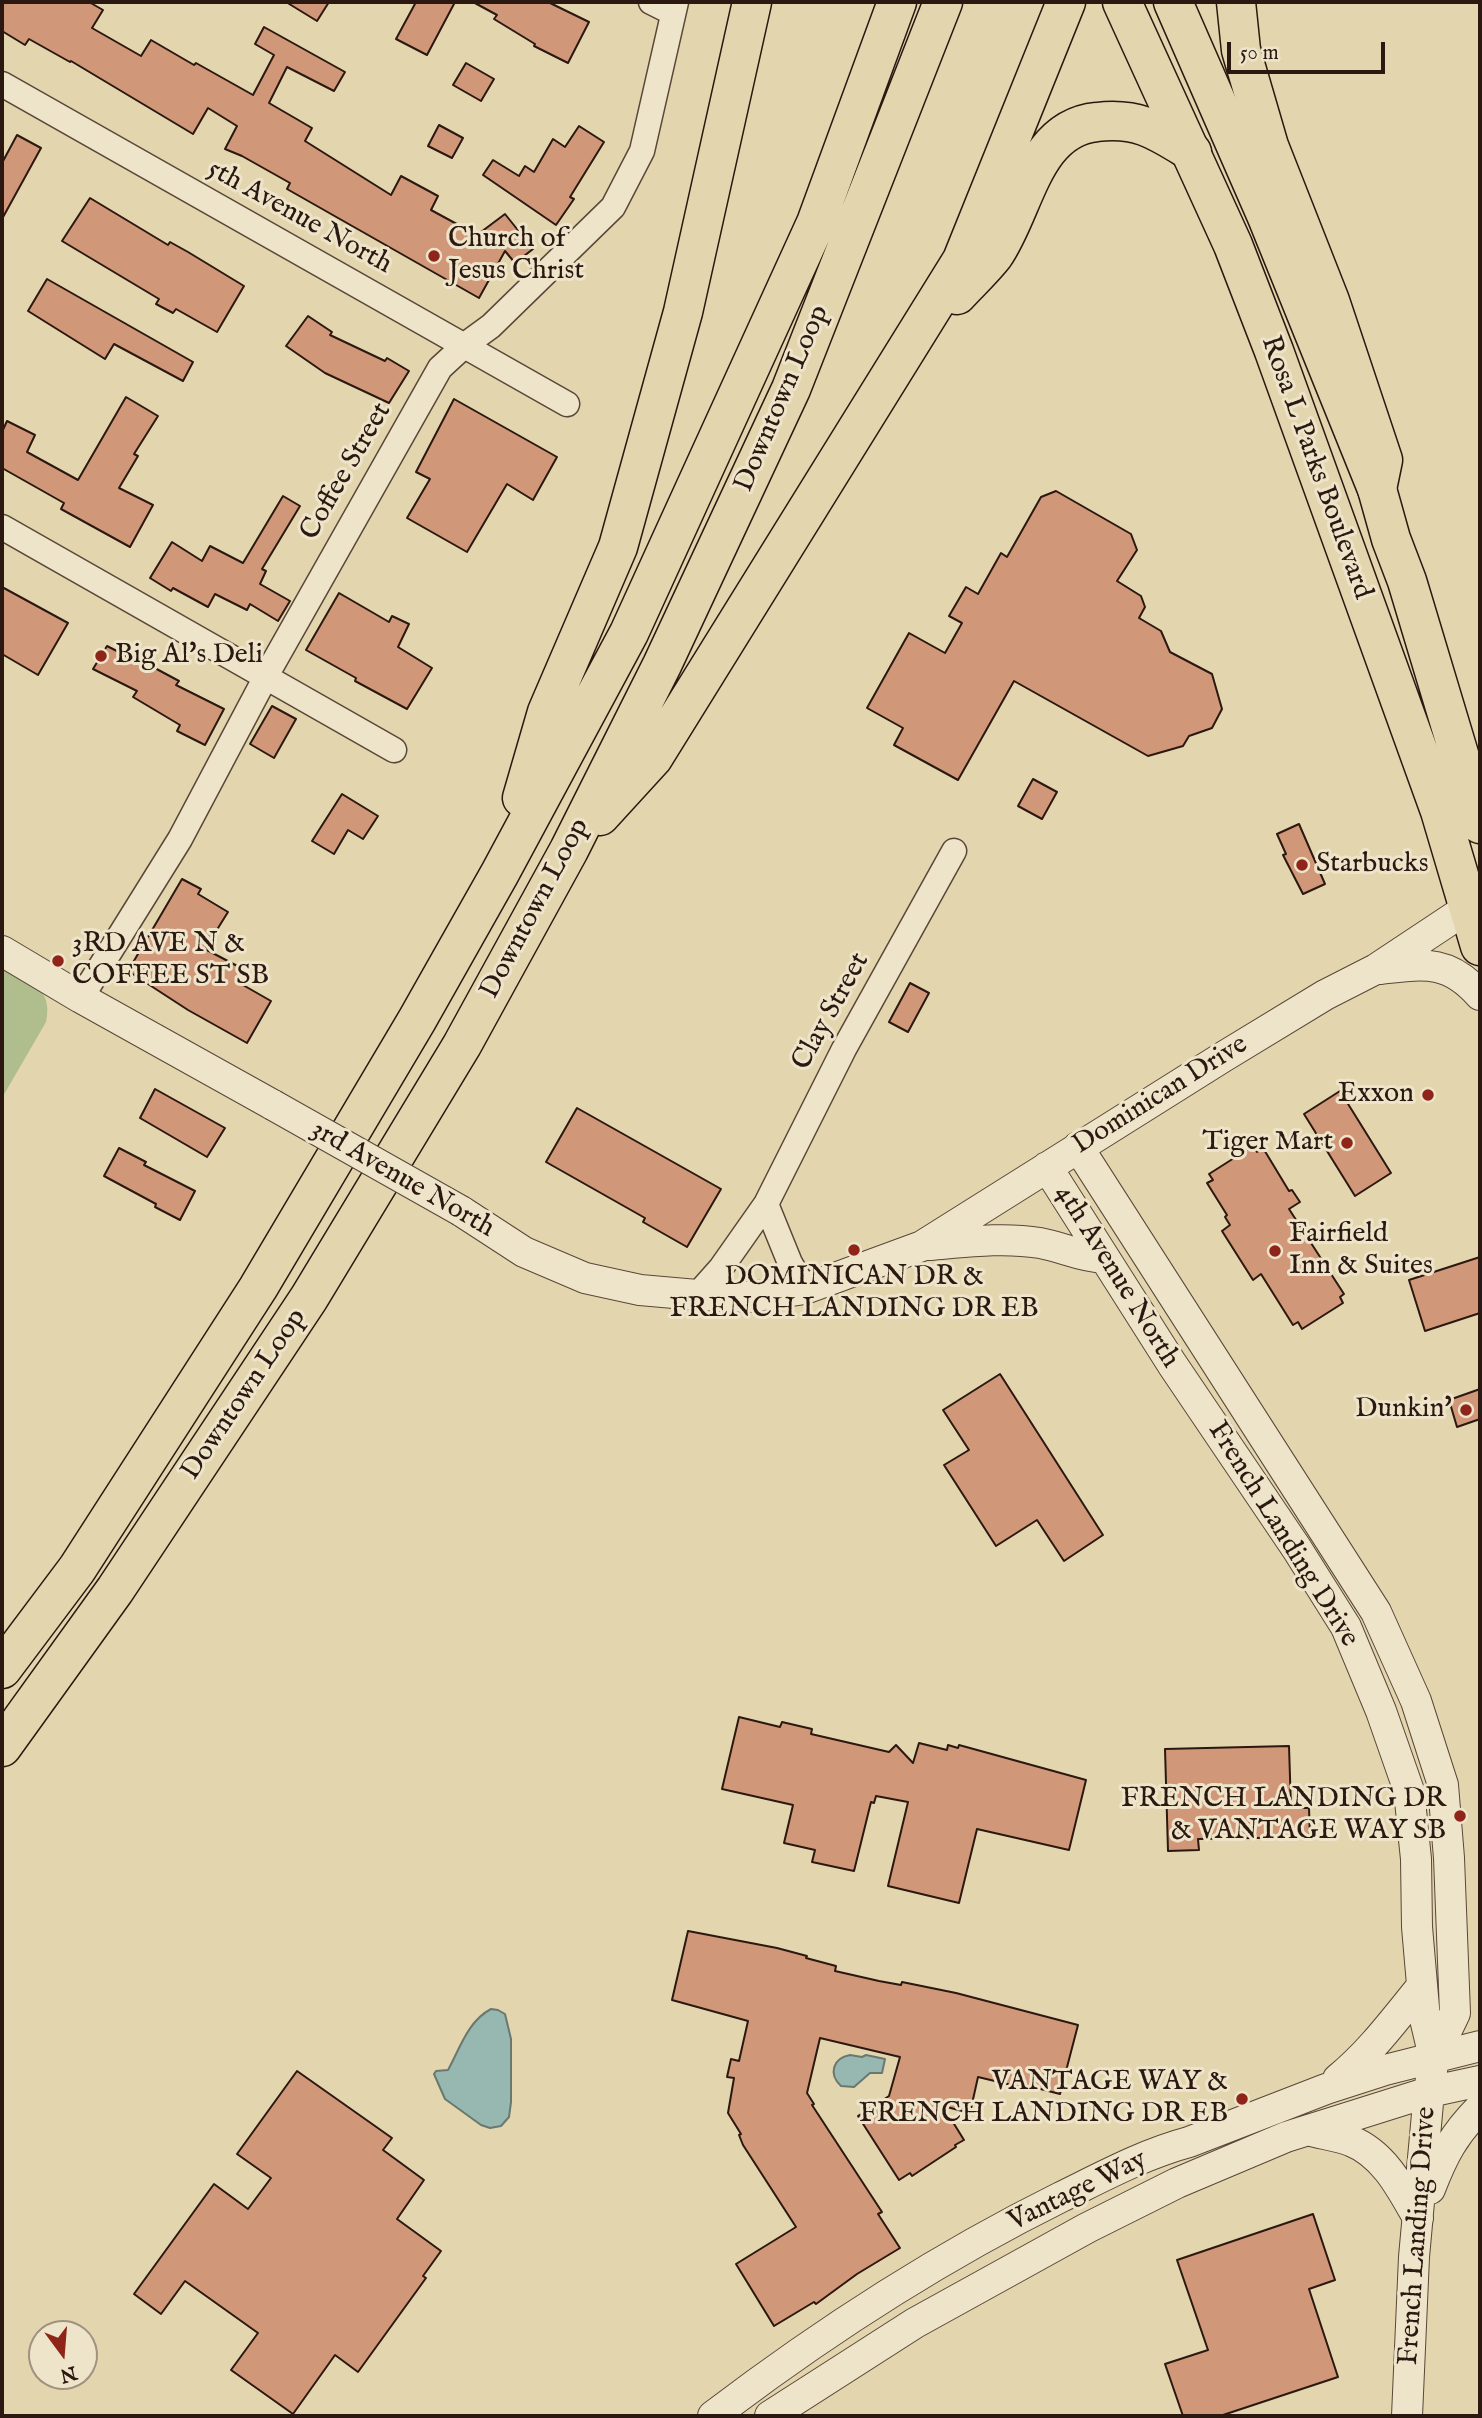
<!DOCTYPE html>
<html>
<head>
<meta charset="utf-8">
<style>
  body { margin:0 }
  #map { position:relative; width:1482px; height:2418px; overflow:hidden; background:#e3d5ae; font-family:"IM FELL English",serif }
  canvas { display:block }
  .frame { position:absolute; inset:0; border:4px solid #2b1810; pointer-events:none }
  .north { position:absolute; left:28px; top:2320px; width:70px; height:70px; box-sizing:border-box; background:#ede4ca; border:2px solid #9f9280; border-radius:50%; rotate:164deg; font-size:19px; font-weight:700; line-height:28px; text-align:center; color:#2b1810 }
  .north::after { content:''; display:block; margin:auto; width:24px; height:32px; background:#8f2418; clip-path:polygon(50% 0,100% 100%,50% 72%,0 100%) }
  .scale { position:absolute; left:1227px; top:42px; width:158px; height:32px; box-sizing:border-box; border:4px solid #2b1810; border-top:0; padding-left:9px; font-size:21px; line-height:24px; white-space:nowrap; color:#2b1810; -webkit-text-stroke:5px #ede4ca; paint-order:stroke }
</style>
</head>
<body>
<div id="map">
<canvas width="1482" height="2418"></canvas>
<div class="frame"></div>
<div class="north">N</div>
<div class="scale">50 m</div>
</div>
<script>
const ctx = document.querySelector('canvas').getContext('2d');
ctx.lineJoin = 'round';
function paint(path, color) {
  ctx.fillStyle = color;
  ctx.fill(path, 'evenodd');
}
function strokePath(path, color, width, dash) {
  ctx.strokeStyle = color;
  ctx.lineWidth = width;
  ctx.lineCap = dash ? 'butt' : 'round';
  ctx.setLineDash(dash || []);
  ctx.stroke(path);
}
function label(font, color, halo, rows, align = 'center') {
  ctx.font = font + ' "IM FELL English",serif';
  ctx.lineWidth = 6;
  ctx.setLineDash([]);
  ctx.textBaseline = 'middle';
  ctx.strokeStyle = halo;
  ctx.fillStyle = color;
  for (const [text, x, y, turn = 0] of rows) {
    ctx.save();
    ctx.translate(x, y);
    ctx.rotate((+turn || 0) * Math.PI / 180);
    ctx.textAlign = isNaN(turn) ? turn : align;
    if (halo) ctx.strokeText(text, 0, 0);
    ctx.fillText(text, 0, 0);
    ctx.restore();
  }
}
paint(new Path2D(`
  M2,964c25,14 52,24 44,58l-44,76z`), '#b0be8d');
const water = new Path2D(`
  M491,2009l7,1 7,4 6,25v63l-2,15 -8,9 -11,2 -9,-3 -36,-26 -11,-25 2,-3 12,-1c12,-22 20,-49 43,-61z
  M850,2055l12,2 4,-2 19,4 -3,14h-12l-16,14 -13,-1c-13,-12 -8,-28 9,-31z`);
paint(water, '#96b8b0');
strokePath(water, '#6b7870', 2);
const building = new Path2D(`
  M2,2h87l14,8 -11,18 49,28 10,-16 43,25 2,-2 57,32 21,-40 -19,-11 9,-17 81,45 -11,19 -47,-24 -18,36 43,25 -7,13 86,54 10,-19 37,20 -7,14 46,25 28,-21 28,35 -18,14 -10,-12 -26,47 -192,-109 3,-6 -48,-27 -17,-7 12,-23 -29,-18 -15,26 -122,-73 -1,1 -41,-23 -4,6 -23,-14z
  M286,2h43l-12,19z
  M416,2h39l-28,53 -31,-16z
  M473,2h75l41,20 -21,41 -34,-17 1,-2 -41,-25 3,-4z
  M466,63l28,16 -13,22 -28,-16z
  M439,125l24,13 -11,20 -24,-12z
  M579,126l25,16 -34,55 4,2 -18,26 -73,-50 10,-15 26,16 6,-10 9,6 19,-33 12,8z
  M17,135l24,13 -39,71v-56z
  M90,198l78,47 2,-3 18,10 56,34 -27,46 -41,-23 -3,4 -17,-9 3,-5 -97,-58z
  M47,279l146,83 -10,19 -69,-37 -9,15 -77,-48z
  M308,316l24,16 -2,3 55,26 2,-3 22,13 -20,32 -64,-30 -39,-27z
  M126,397l32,19 -24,38 4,2 -19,32 34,17 -23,42 -69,-38 3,-6 -62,-35v-36l5,-11 28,14 -8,17 51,28z
  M454,399l103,58 -24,43 -26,-16 -40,68 -60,-34 23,-39 -14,-7z
  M1056,491l75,43 6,16 -20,31 24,15 4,11 -6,11 22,13 9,21 42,22 10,35 -10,19 -23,8 -6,10 -35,10 -134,-75 -56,99 -64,-35 9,-17 -36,-20 42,-75 36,20 17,-30 -13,-7 17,-29 12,7 23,-41 6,4 34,-60z
  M283,496l17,10 -38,63 4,2 -6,13 30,17 -12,20 -28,-17 -3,6 -32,-16 -7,13 -35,-19 -2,3 -21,-13 22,-36 30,19 8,-15 33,17z
  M2,587l66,36 -30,52 -36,-21z
  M339,593l50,29 3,-6 17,8 -11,23 34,21 -25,41 -52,-28 1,-3 -50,-28z
  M107,646l43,22 1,-2 28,15 -3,4 48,24 -19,36 -28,-14 3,-6 -47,-28 4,-6 -44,-22z
  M272,706l24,13 -22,39 -24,-14z
  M1033,779l24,13 -15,27 -24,-13z
  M342,794l36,22 -15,23 -15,-9 -14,24 -22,-13z
  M1299,824l26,60 -22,10 -20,-39 3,-1 -9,-20z
  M182,879l19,10 -3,5 30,18 -23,37 38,20 -7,12 35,20 -24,42 -59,-33 -60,-39z
  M910,983l19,10 -21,39 -19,-10z
  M155,1089l70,39 -18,29 -67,-39z
  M1340,1091l51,82 -36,23 -51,-82z
  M577,1108l144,81 -34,58 -44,-25 2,-4 -99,-56z
  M1253,1146l4,6 6,-4 26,43 3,-1 8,12 -11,7 55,85 -4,3 3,6 -41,26 -4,-7 -5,3 -32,-51 -8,6 -31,-49 8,-6 -5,-8 2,-2 -20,-32 6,-3 -4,-6z
  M119,1148l27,14 -2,3 51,26 -15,29 -25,-13 1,-3 -52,-28z
  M1480,1257v56l-55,18 -16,-51z
  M1000,1374l103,161 -39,26 -27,-41 -41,26 -52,-81 25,-15 -26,-40z
  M1480,1389v30l-23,8 -8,-27z
  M739,1717l41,10 2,-5 30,7 -1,5 78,18 7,-7 17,18 6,-20 28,7 1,-5 10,3 1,-3 127,35 -17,70 -92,-21 -18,74 -71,-17 20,-84 -32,-6 -2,7 -3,-1 -17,69 -42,-9 3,-12 -31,-7 9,-38 -71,-16z
  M1289,1746l2,62h18l1,29 -112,2 1,11 -31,1 -3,-102z
  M688,1931l89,17 30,8 -1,2 30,8 -1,5 44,10 22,4 1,-3 54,11 122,32 -18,69 -35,-9 -1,3 -46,-11 -8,36 -27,-7 21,34 -9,5 1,2 -44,29 -2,-3 -11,7 -41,-64 31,-20 11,-39 -80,-19 -13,55 7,11 -2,1 70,107 -4,2 22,34 -43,26 -41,30 -2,-2 -40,24 -38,-62 60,-37 -53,-82 -4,-10 2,-1 -13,-21 6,-35 -7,-1 4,-18 8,2 9,-40 -76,-21z
  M297,2071l95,67 -9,12 41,30 -27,39 44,32 -18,25 3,2 -68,94 -23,-17 -42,59 -62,-44 27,-37 -73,-52 -24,33 -27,-20 80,-110 34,25 23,-31 -34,-24z
  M1313,2214l22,66 -26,9 29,88 -118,39h-37l-18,-52 43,-14 -31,-90z`);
paint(building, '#d19779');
strokePath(building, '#2b1810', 2);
const minor = new Path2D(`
  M651,2l22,11
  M2,84l565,320
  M2,527l392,223
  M81,998l99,-159 91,-172 169,-299 25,-23 26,-19 122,-119 29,-56 34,-149
  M766,1204l24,59 15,26
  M697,1295l24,-27 45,-64 78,-155 110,-198`);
const tertiary = new Path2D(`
  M2,951l79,47 192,107
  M1380,969c44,-5 68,-10 100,26
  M1078,1147l298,465 40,89 27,84 6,73 6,155 -21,44 -5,35 -15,165 -7,159
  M1047,1167l125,197 125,185 49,78 35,84 28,80 7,68 1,68 8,92 9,38
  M461,1211l63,41 61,26 55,12 57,5 53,2 55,-8 117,-43 301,-189 102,-62 51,-26 104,-69
  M930,1245c36,-3 73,-8 110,-2 22,4 41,14 64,15
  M1338,2079c33,-27 57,-60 84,-93
  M1308,2130c14,4 29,6 43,11 33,13 50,47 67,77
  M1430,2189c13,-34 24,-55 50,-81
  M713,2416c109,-83 225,-158 348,-219 41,-20 83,-43 128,-55l137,-53 59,-19 95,-24
  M770,2416l145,-93 172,-95 90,-45 109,-46 143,-45 51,-11`);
const primary = new Path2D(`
  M1122,2l111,243 41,106 166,460 40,135
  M1173,2l94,215 110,272 14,50 16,42 73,243`);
const motorway = new Path2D(`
  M1236,2l5,48 28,96 61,155 53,159 -6,29
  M957,295c12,-13 26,-26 37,-40 31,-44 38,-127 103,-133 42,-5 61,9 95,30
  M522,798l25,-86 71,-165 65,-235 69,-310
  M600,816l53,-58 309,-498 104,-258
  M2,1669l75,-100 181,-281 159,-268 83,-147 129,-240 187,-410 81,-221
  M2,1747l113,-157 194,-292 153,-253 107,-195 93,-185 129,-276 152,-387`);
strokePath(minor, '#594738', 27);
strokePath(tertiary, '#594738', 32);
strokePath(primary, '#2b1810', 41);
strokePath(motorway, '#2b1810', 41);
strokePath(minor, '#ede4ca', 24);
strokePath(tertiary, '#ede4ca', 30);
strokePath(primary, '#e3d5ae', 38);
strokePath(motorway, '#e3d5ae', 38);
const tertiaryBridge = new Path2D(`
  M273,1105l188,106`);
strokePath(tertiaryBridge, '#594738', 32, []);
strokePath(tertiaryBridge, '#ede4ca', 30);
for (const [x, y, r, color] of [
  [434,256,7,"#8f2418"],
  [101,656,7,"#8f2418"],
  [1302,865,7,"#8f2418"],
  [58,961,7,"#8f2418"],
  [1428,1095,7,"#8f2418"],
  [1347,1143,7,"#8f2418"],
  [854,1250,7,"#8f2418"],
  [1275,1251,7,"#8f2418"],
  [1466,1410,7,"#8f2418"],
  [1460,1816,7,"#8f2418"],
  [1242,2099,7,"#8f2418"]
]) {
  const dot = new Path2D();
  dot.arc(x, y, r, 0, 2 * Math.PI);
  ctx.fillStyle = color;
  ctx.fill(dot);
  strokePath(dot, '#ede4ca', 2.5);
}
label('28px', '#2b1810', '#ede4ca', [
  ["5th Avenue North",299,218,29],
  ["Downtown Loop",783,399,-67],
  ["Rosa L Parks Boulevard",1315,468,70],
  ["Coffee Street",347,472,-60],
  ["Downtown Loop",536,909,-62],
  ["Clay Street",832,1012,-61],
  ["Dominican Drive",1161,1096,-32],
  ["3rd Avenue North",402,1180,30],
  ["4th Avenue North",1116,1277,58],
  ["Downtown Loop",245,1395,-56],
  ["French Landing Drive",1282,1535,58],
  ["Vantage Way",1078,2192,-26],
  ["French Landing Drive",1419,2236,-86]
]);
label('28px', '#2b1810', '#ede4ca', [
  ["Church of",448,240],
  ["Jesus Christ",448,272],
  ["Big Al's Deli",115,656],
  ["Starbucks",1316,865],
  ["3RD AVE N &",72,945],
  ["COFFEE ST SB",72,977],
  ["Exxon",1414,1095,"right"],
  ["Tiger Mart",1333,1143,"right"],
  ["Fairfield",1289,1235],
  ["Inn & Suites",1289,1267],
  ["DOMINICAN DR &",854,1278,"center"],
  ["FRENCH LANDING DR EB",854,1310,"center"],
  ["Dunkin'",1452,1410,"right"],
  ["FRENCH LANDING DR",1446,1800,"right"],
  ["& VANTAGE WAY SB",1446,1832,"right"],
  ["VANTAGE WAY &",1228,2083,"right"],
  ["FRENCH LANDING DR EB",1228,2115,"right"]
], 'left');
</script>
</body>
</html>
